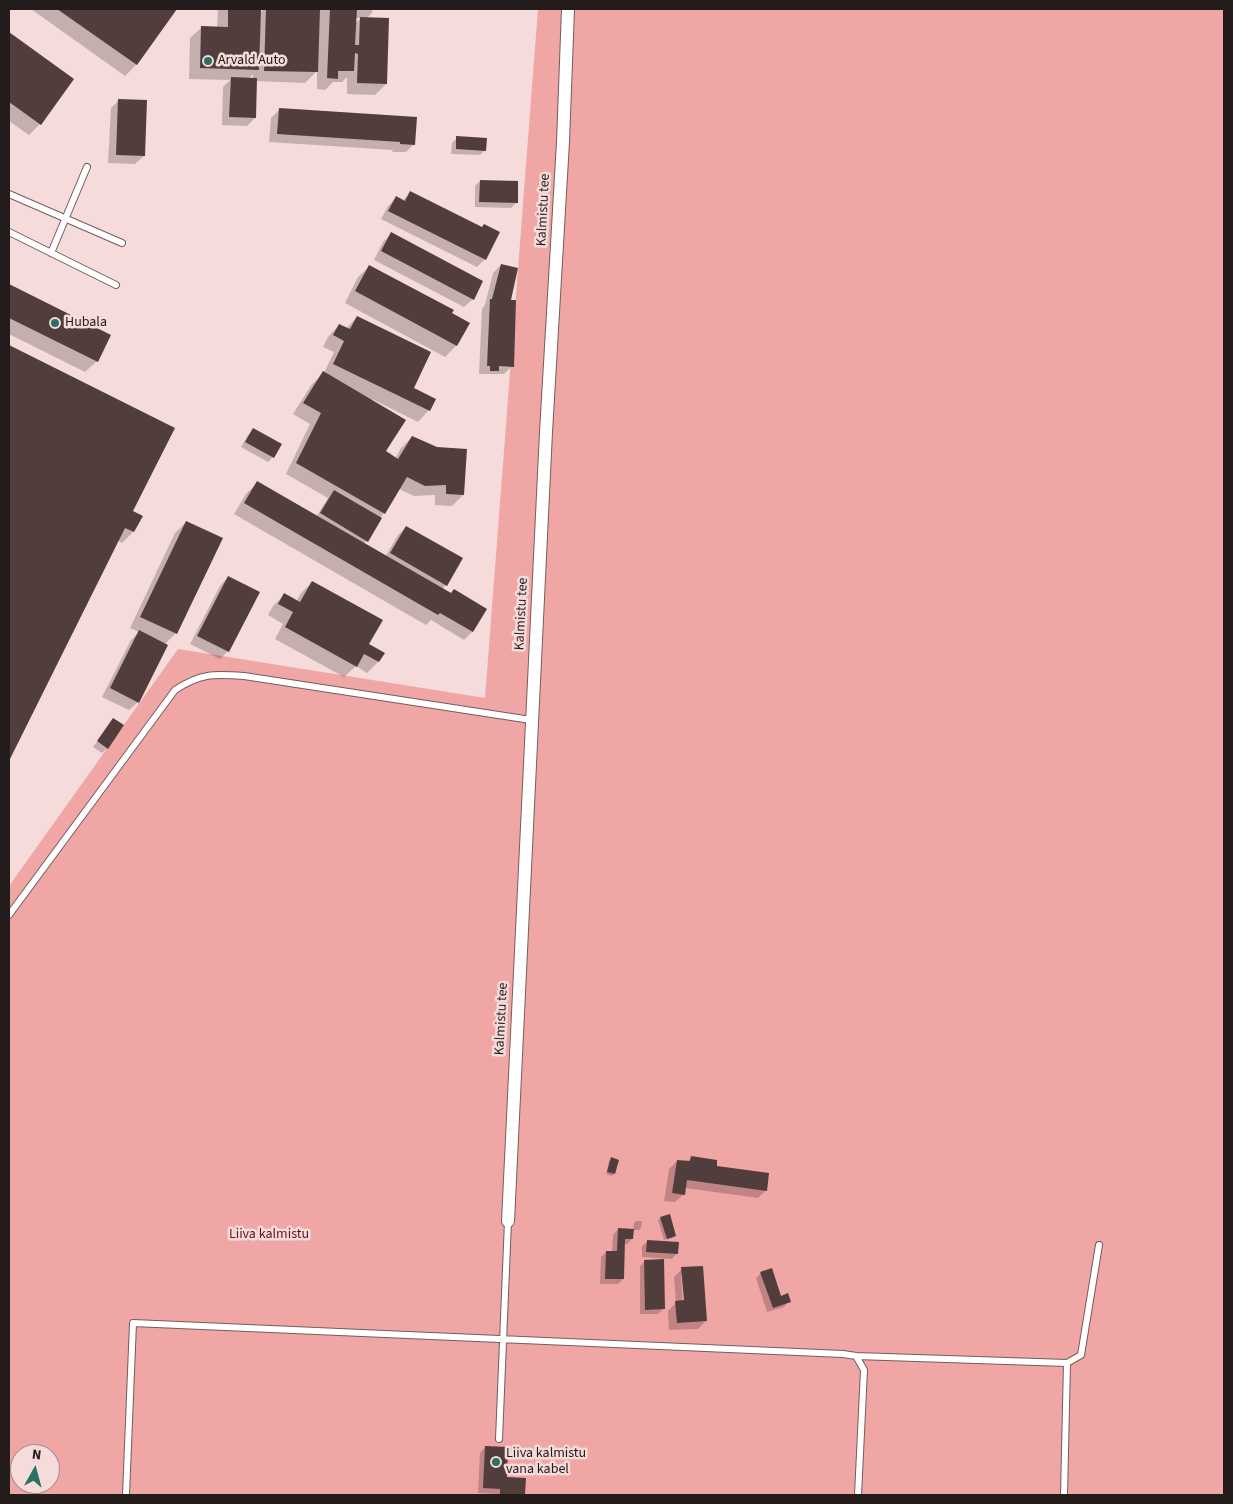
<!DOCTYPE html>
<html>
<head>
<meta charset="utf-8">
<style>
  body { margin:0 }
  #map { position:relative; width:1233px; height:1504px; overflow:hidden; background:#f5dbda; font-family:"Source Sans 3",sans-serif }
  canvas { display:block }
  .frame { position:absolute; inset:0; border:10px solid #241b1b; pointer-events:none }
  .north { position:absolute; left:10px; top:1444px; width:50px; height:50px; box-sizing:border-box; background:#f5dbda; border:1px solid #a18e8e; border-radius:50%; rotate:7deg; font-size:14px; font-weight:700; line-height:20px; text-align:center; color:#241b1b }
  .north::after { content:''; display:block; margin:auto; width:18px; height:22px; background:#2b7064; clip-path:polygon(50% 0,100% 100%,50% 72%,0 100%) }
</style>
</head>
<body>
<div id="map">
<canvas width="1233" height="1504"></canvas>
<div class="frame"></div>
<div class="north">N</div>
</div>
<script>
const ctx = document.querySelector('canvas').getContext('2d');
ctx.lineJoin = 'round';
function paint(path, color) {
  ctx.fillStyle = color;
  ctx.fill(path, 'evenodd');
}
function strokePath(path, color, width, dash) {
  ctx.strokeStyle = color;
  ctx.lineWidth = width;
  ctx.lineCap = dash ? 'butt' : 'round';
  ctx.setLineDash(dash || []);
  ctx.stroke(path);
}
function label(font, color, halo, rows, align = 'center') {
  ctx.font = font + ' "Source Sans 3",sans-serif';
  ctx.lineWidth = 5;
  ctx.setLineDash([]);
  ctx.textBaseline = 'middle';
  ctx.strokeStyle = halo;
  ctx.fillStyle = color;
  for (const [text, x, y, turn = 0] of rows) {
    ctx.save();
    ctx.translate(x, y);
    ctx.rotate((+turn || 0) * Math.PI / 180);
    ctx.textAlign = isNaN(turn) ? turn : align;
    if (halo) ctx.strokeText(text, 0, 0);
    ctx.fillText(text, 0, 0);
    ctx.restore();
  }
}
paint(new Path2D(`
  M538,9h686v1486h-1215v-609l169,-237 307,49zM20,1454h30v30h-30z`), '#f1a6a6');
paint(new Path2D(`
  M31,9h145l-40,56 -11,11z
  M218,9h42v4l4,-4h108v4l-6,6 20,65 -11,11 -28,-1v-17l-5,5h-9l-8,8 -8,-1v-18l-12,12 -49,-2 -1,37 -8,8 -25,-1 1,-38 7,-7 -41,-1 1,-41 12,-11 15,1zM355,18h6l-6,6zM253,74v5h-5z
  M9,34l63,45 -32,45 -11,11 -20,-14z
  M119,100l25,56 -9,8 -27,-1 3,-55z
  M279,110l135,34 -8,8h-14l1,-2 -124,-8 2,-24z
  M457,138l28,12 -5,5 -29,-1 1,-11z
  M480,181l37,21 -6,6 -36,-1v-21z
  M410,193l71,35 4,31 -8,8 -96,-48 7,-13 8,-8 6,3z
  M391,234l82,65 -9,8 -90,-47 9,-18z
  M501,265l8,36 3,65 -8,8h-25l3,-65 3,-4 8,-32z
  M370,266l80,47 6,33 -11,11 -100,-54 13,-26z
  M9,286l100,50 -12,25 -12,11 -76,-38z
  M357,317l72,93 -11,12 -46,-23 -1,2 13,51 11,7 6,-11 11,-11 51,58 -11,11 -17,-1v-10l-21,1 -15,-7 -35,55 21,13 13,-22 8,-8 40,58 -4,4 44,20 -14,23 -8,8 -33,-20 -5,5 -192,-111 12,-20 11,-11 59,34 12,-19 -42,-24 24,-50 -17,-10 19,-30 12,-11 10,-21 -11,-5 5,-10 11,-12 7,4z
  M9,346l164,82 -41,84 1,20 -11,11 -5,-3 -108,218z
  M253,429l20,28 -5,5 -27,-15 7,-12z
  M186,522l-10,111 -11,11 -27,58 -9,8 -27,-13 29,-57 8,-8 -9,-4 45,-95z
  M228,577v74l-8,8 -30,-15 30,-58z
  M312,582l55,63 11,17 -11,11 -11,-7 -12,11 -69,-38 8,-15 -15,-9 5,-9 11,-11 12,7 5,-9z
  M113,720l-6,28 -5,5 -9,-6z
  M612,1158l2,16 -2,2 -6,-2 3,-13z
  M691,1158l24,9 51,23 -8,8 -73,-10 -1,6 -9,8 -11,-1 5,-32 8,-8 10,1z
  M661,1218l14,18 -2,2 -9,2 -6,-20z
  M636,1221h6l-1,7 -2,2h-6l1,-7z
  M618,1229l14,10 -5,5h-3l-1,35 -5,5h-18l1,-27 5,-5h6l1,-17z
  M648,1241l29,12 -5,6 -30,-2v-11z
  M645,1261l18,48 -5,5h-18v-48z
  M682,1269l24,52 -8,8 -29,1 -1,-19 8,-8 -2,-26zM681,1274h2l3,32 -3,1z
  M761,1273l20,24 8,4 -5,6 -17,5 -11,-34z
  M485,1447l20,31 20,1 -1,16h-29v-1l-17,-1 2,-40z`), '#0003');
paint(new Path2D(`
  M57,9h120l-40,56z
  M228,9h33l-2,61 -59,-2 1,-42 27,1z
  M266,9h54l-2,63 -54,-1z
  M330,9h27l-2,36h4l1,-28 29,1 -2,66 -30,-1 1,-29 -3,-1 -1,18h-16v8l-11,-1z
  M9,32l65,47 -33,46 -32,-23z
  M231,77l26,1 -1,40 -27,-1z
  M118,99l29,1 -2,56 -29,-1z
  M279,108l138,9 -2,28 -15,-1v-2l-123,-8z
  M456,136l31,2 -1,13 -30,-2z
  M480,180l38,1v22l-39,-1z
  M410,191l72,36 2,-3 16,8 -14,28 -98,-49 8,-15 9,5z
  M391,232l92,49 -9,19 -93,-49z
  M501,264l17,4 -7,32h5l-2,67 -15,-1v5h-9v-5h-3l3,-67h2z
  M369,265l85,45 -2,3 18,10 -13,23 -102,-55z
  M9,284l102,51 -13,27 -89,-44z
  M357,316l74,36 -17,36 22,11 -6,12 -97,-47 11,-23 -11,-6 6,-11 11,5z
  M9,345l166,83 -42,83 10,5 -9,16 -9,-4 -116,233z
  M323,371l83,49 -20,31 12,8 14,-23 25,11 30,2 -3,46 -18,-1v-9l-21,1 -18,-9 -22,37 -89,-51 25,-50 -18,-10z
  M253,428l29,16 -8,14 -29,-16z
  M257,481l194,112 3,-4 33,20 -14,23 -33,-19 -2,2 -194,-112z
  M334,490l48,28 -14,24 -48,-29z
  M186,521l37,17 -46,96 -37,-17z
  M406,526l57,32 -16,28 -57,-33z
  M228,576l32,16 -31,60 -32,-16z
  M312,581l71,39 -14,24 16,9 -6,9 -15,-8 -7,13 -72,-40 8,-15 -15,-8 6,-11 16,9z
  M139,630l29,15 -29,58 -29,-15z
  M113,718l11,7 -16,24 -11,-8z
  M691,1156l26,4v6l52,7 -2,18 -80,-11 -2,15 -13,-2 5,-33 13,1z
  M611,1157l8,3 -4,14 -8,-2z
  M670,1214l6,22 -9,3 -7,-22z
  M618,1228l16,1 -1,10h-8l-1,40h-19l1,-28h11z
  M647,1240l32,2 -1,12 -32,-2z
  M664,1259l1,50 -20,1 -1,-50z
  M703,1266l4,55 -30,2 -2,-22 9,-1 -3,-33z
  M772,1268l9,28 7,-3 3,9 -18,6 -13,-36z
  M485,1446l23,1 -1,30 19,1 -1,17h-25v-6l-17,-1z`), '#523d3d');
const service = new Path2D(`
  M9,194l113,49
  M9,232l107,53
  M51,253l36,-86
  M9,915l166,-225c26,-17 39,-16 69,-14l287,44
  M856,1356l8,14 -6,125
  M499,1439l9,-218
  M126,1495l7,-172 710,31 13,2 211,7 14,-8 18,-110
  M1064,1495l3,-132`);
const minor = new Path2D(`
  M508,1221l38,-789 17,-290 5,-133`);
strokePath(service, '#745d5c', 8);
strokePath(minor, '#745d5c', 14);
strokePath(service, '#fff', 6);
strokePath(minor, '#fff', 12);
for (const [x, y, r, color] of [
  [208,61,5,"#2b7064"],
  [55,323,5,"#2b7064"],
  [496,1462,5,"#2b7064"]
]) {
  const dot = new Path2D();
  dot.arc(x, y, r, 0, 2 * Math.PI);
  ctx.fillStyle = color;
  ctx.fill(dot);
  strokePath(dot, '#f5dbda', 2);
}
label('14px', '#241b1b', '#f5dbda', [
  ["Arvald Auto",218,61],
  ["Hubala",65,323],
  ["Liiva kalmistu",506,1454],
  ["vana kabel",506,1470]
], 'left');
label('14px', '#241b1b', '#f5dbda', [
  ["Kalmistu tee",544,210,-87],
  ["Kalmistu tee",522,614,-87],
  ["Kalmistu tee",502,1019,-87]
]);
label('14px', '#61141d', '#f5dbda', [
  ["Liiva kalmistu",269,1235]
]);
</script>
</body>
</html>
